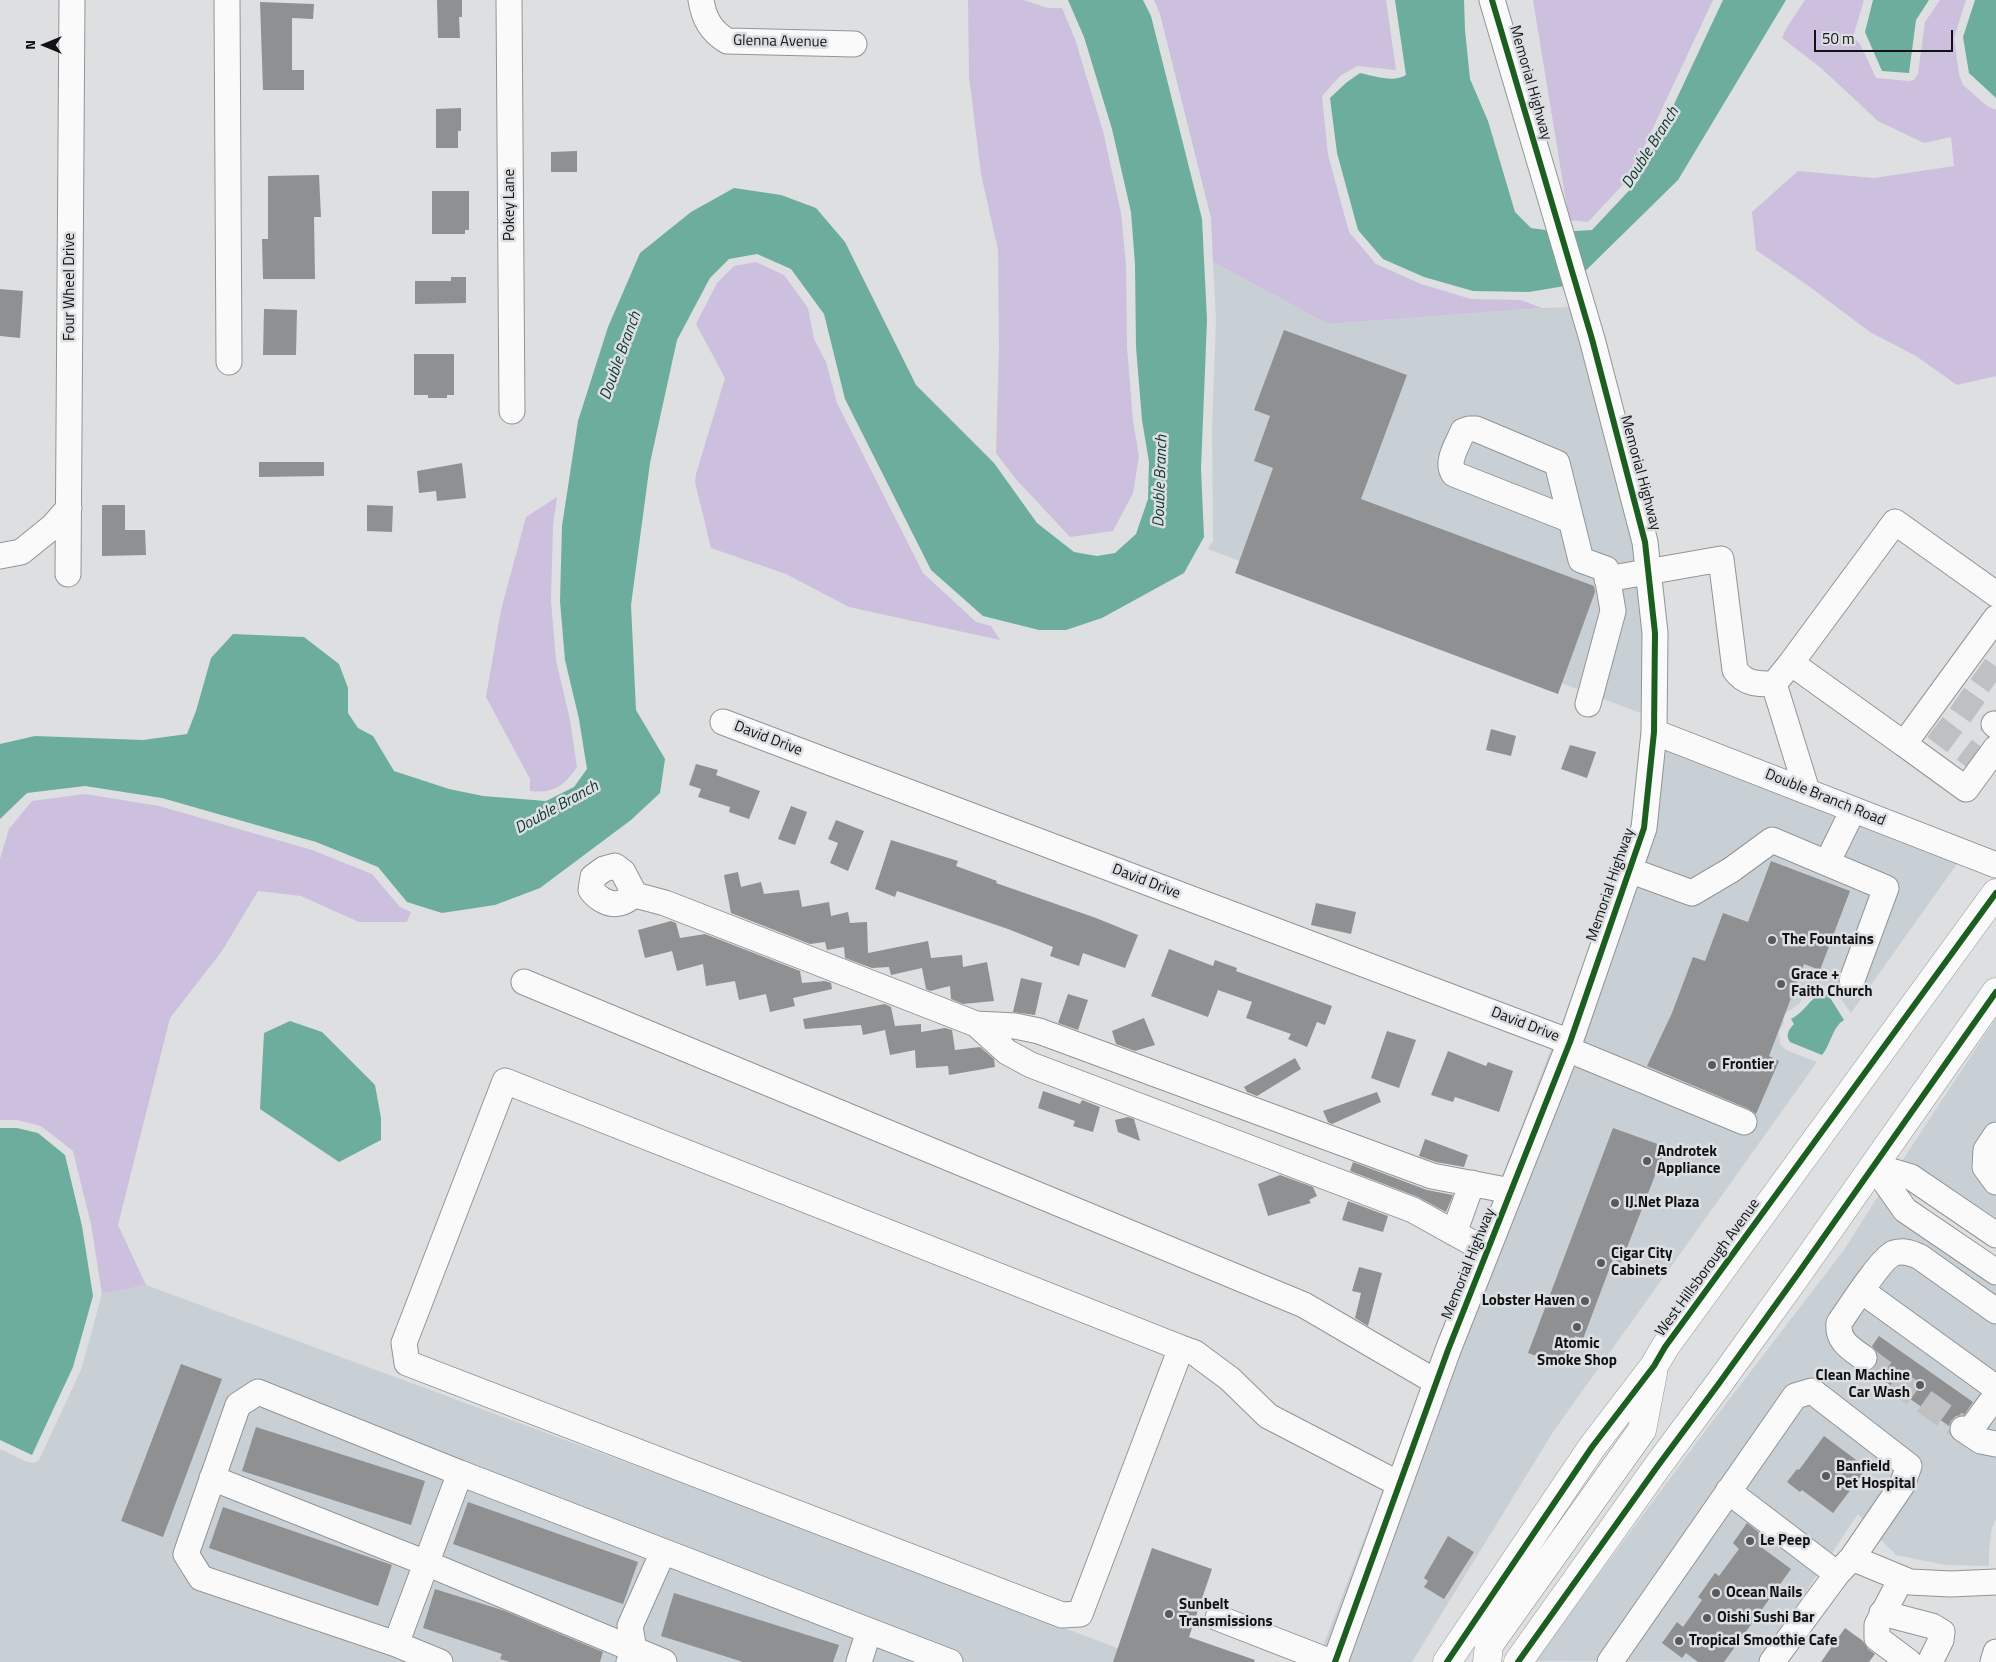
<!DOCTYPE html>
<html>
<head>
<meta charset="utf-8">
<style>
  body { margin:0 }
  #map { position:relative; width:1996px; height:1662px; overflow:hidden; background:#dddfe1; font-family:"Titillium Web",sans-serif }
  canvas { display:block }
  .north { position:absolute; left:20px; top:20px; width:50px; height:50px; -webkit-text-stroke:4px #dcdfe2; paint-order:stroke; rotate:270deg; font-size:14px; font-weight:700; line-height:20px; text-align:center; color:#111213 }
  .north::after { content:''; display:block; margin:auto; width:18px; height:22px; background:#111213; clip-path:polygon(50% 0,100% 100%,50% 72%,0 100%) }
  .scale { position:absolute; left:1814px; top:30px; width:139px; height:22px; box-sizing:border-box; border:2px solid #111213; border-top:0; padding-left:6px; font-size:15px; line-height:18px; white-space:nowrap; color:#111213; -webkit-text-stroke:4px #dcdfe2; paint-order:stroke }
</style>
</head>
<body>
<div id="map">
<canvas width="1996" height="1662"></canvas>
<div class="north">N</div>
<div class="scale">50 m</div>
</div>
<script>
const ctx = document.querySelector('canvas').getContext('2d');
ctx.lineJoin = 'round';
function paint(path, color) {
  ctx.fillStyle = color;
  ctx.fill(path, 'evenodd');
}
function strokePath(path, color, width, dash) {
  ctx.strokeStyle = color;
  ctx.lineWidth = width;
  ctx.lineCap = dash ? 'butt' : 'round';
  ctx.setLineDash(dash || []);
  ctx.stroke(path);
}
function label(font, color, halo, rows, align = 'center') {
  ctx.font = font + ' "Titillium Web",sans-serif';
  ctx.lineWidth = 5;
  ctx.setLineDash([]);
  ctx.textBaseline = 'middle';
  ctx.strokeStyle = halo;
  ctx.fillStyle = color;
  for (const [text, x, y, turn = 0] of rows) {
    ctx.save();
    ctx.translate(x, y);
    ctx.rotate((+turn || 0) * Math.PI / 180);
    ctx.textAlign = isNaN(turn) ? turn : align;
    if (halo) ctx.strokeText(text, 0, 0);
    ctx.fillText(text, 0, 0);
    ctx.restore();
  }
}
paint(new Path2D(`
  M1213,262l115,62 214,-16 30,-1 62,237 10,89 -1,81 -435,-165 5,-8 -1,-114 4,-107z
  M1665,747l294,114 -108,152 -17,-24 -13,-4 -14,7 -8,12 -16,11 1,8 -5,8 1,13 6,6 31,12 -264,370 -141,230h-66z
  M1996,1018v205l-96,-59z
  M1552,1046l4,1 -232,615h-7z
  M1880,1193l116,91v235l-4,9 -3,23v15l-44,-1 -49,-10 -25,-25 -13,-16 -99,148 -224,-1 173,-234 136,-177z
  M146,1285l552,204 456,173h-1154v-213l27,13 7,1 5,-3 42,-90 21,-76z`), '#c9d0d5');
paint(new Path2D(`
  M968,0h55l25,8h14l13,31 28,92 18,82 5,52 1,82 6,74 6,35 -6,37 -20,38 -43,6 -55,-59 -19,-25 3,-105 -1,-98 -17,-76 -12,-98z
  M1154,0h232l10,70 -39,-4 -17,10 -18,20 6,59 21,77 27,32 45,20 50,15 50,1 21,8 -214,16 -115,-62 -2,-44 -51,-204z
  M1533,0h180l-83,177 -42,45 -19,-2z
  M1805,0h59l-11,37 7,7 16,34 33,3 5,-1 4,-6 7,-52 15,-22h26l-12,38 5,36 4,11 24,21 9,4v266l-39,9 -41,-29 -46,-24 -60,-45 -54,-37 -4,-38 46,-41 76,7 80,-12 -3,-29 -27,6 -46,-22 -57,-53 -39,-30 5,-11z
  M756,262l28,13 24,33 6,31 12,23 11,41 86,170 53,49 15,4 9,14 -151,-33 -63,-33 -75,-26 -16,-66 1,-8 29,-96 -29,-54 21,-41 17,-17z
  M557,497l-4,28 -2,76 5,59 14,60 7,47c-13,19 -24,27 -47,24v-12l-44,-82 15,-87 25,-93z
  M85,794l74,12 153,44 60,24 28,33 11,5 -4,10h-48l-58,-26 -43,-5 -36,60 -52,67 -52,207 28,60 -44,9 -11,-70 -18,-73 -32,-25 -24,-6h-17v-261l9,-30 23,-28z`), '#cdbfde');
paint(new Path2D(`
  M1049,0h94l8,16 51,203 5,101 -6,149 3,68 -20,36 -82,45 -36,12h-27l-56,-14 -52,-46 -86,-171 -21,-85 -33,-45 -34,-15 -28,5 -19,19 -33,62 -27,123 -19,142 5,105 29,49 -5,34 -29,27 -91,68 -45,17 -53,8 -35,-11 -29,-35 -62,-25 -154,-44 -77,-12 -58,7 -27,26v-75l35,-8 108,4 44,-6 9,-23 15,-53 22,-24 71,3 35,27 9,24v25l10,15 15,8 21,35 55,18 34,7 63,5 28,-14 13,-18 -8,-50 -14,-59 -5,-59 2,-75 16,-105 30,-94 32,-74 51,-41 43,-24 47,7 35,13 29,34 71,143 78,78 43,60 37,29 23,4 18,-3 21,-19 12,-35 1,-37 -7,-42 -6,-73 -1,-83 -4,-52 -19,-83 -28,-92 -16,-37z
  M1395,0h69l1,30 5,49 18,42 27,91 16,16 28,4 33,-2 46,-49 85,-181h63l-108,180 -107,105 -42,7 -56,-1 -49,-14 -41,-18 -25,-29 -21,-77 -7,-55 17,-16 13,-9c14,3 34,10 46,2z
  M1873,0h56l-13,20 -7,53 -27,-2 -17,-39z
  M1975,0h21v98l-27,-25 -6,-36z
  M1822,993l7,3 15,24c-12,7 -13,25 -22,35l-32,-13c-5,-7 -1,-13 4,-18l-3,-5c14,-7 19,-21 31,-26z
  M290,1021l32,11 53,53 6,33v22l-42,22 -79,-53 4,-76z
  M17,1128l21,5 27,22 17,71 11,70 -20,71 -41,88 -32,-15v-312z`), '#6dad9e');
paint(new Path2D(`
  M437,0h25v17h-3l1,21h-22z
  M260,2l54,2 -1,15 -21,-1v52h12v20h-41z
  M461,108v23h-3v17h-22v-39z
  M577,151v21h-26v-20z
  M319,175l2,42h-7l1,62h-52l-1,-40h6v-63z
  M432,191h37v39h-4v4h-33z
  M451,277h15v26l-51,1v-23h36z
  M0,289l23,2 -3,47 -20,-2z
  M264,309l33,1 -1,45h-33z
  M1284,330l123,45 -46,124 233,87 1,6 -37,102 -323,-121 38,-105 -19,-7 16,-45 -16,-6z
  M414,354h40v41h-7v3h-19v-3h-14z
  M259,462h65v14l-65,1z
  M462,463l4,35 -29,3 -1,-10 -17,2 -2,-22z
  M102,505h23v25h20l1,25 -44,1z
  M367,505l26,1 -1,26 -25,-1z
  M1491,729l25,7 -5,20 -25,-6z
  M1570,745l26,7 -9,26 -26,-9z
  M696,764l22,6 -2,5 44,16 -11,28 -20,-7 1,-5 -32,-10 3,-8 -12,-4z
  M791,806l16,6 -12,33 -17,-6z
  M836,820l28,11 -16,40 -18,-8 8,-20 -10,-4z
  M891,840l67,21 -2,5 41,15 -1,2 100,35 42,17 -13,33 -42,-15 -4,13 -29,-10 3,-9 -45,-18 -111,-38 -2,6 -20,-8z
  M1771,861l79,30 -30,79 -16,-6 -35,92 10,5 -23,53 -7,-5 -102,-43 25,-53 21,-56 12,4 18,-48 25,9z
  M738,872l3,15 20,-5 3,12 35,-4 3,17 27,-5 2,14 17,-4 2,11 17,-1 1,31 60,-12 3,17 31,-3 1,12 24,-5 7,39 -31,3 -12,-5 -1,-13 -20,5 -4,-2 -4,-21 -31,7 -2,-8 -17,1 -27,-10 -1,-11 -17,3 -2,-8 -15,2 -79,-31 -7,-38z
  M1316,903l40,9 -5,22 -40,-9z
  M671,921l5,2 4,15 25,-4 95,37 2,12 23,-2 6,2 1,6 -39,9 2,8 -25,6 -4,-18 -27,6 -4,-19 -29,5 -3,-22 -26,7 -5,-20 -27,7 -7,-28z
  M1169,949l44,17 2,-6 22,8 -1,3 96,35 -7,19 -8,-3 -10,25 -19,-8 3,-5 -45,-16 6,-16 -34,-12 -10,27 -57,-21z
  M1021,978l21,5 -7,32 -22,-3z
  M1068,994l20,6 -10,30 -20,-7z
  M885,1004l6,3 4,19 26,-2v8l24,-4 7,2 3,20 25,-3 14,12 1,8 -46,8 -1,-9 -32,2 -1,-18 -25,5 -5,-25 -22,5 -2,-10 -56,4 -2,-10z
  M1144,1018l11,27 -20,6 -19,-7 -4,-13z
  M1387,1031l29,9 -17,48 -28,-10z
  M1448,1051l38,15 2,-4 25,9 -14,41 -44,-15 -2,5 -22,-7z
  M1295,1058l6,11 -44,27 -10,-4 -3,-5z
  M1043,1091l37,13 2,-4 18,7 -7,25 -20,-6 2,-5 -37,-13z
  M1377,1092l4,10 -49,22 -4,-2 -5,-11z
  M1128,1117l6,2 6,22 -22,-9 -3,-12z
  M1613,1128l53,19 -45,116 -8,-4 -30,80 -8,-3 -11,30 -36,-13z
  M1425,1139l43,16 -4,12 -28,-5 -17,-6z
  M1353,1162l74,28 26,5 -7,17 -28,-15 -68,-26z
  M1280,1175l33,12 4,9 -8,4 2,3 -43,13 -10,-32z
  M1348,1201l40,15 -5,16 -41,-12z
  M1359,1267l23,6 -14,53 -13,-8 6,-25 -9,-2z
  M1879,1336l94,66 -9,13 -8,1 -5,5 -2,5 -79,-55 5,-4 3,-7 -1,-8 -5,-6z
  M181,1364l41,15 -59,158 -42,-16z
  M256,1427l169,54 -14,44 -169,-54z
  M1824,1436l43,32 -34,45 -31,-23 -2,2 -13,-10 10,-13 2,1z
  M468,1502l170,60 -15,42 -170,-60z
  M223,1507l169,58 -14,41 -169,-58z
  M1747,1523l20,16 -6,8 30,22 -67,93h-26l-12,-9 -4,5 -20,-15 15,-21 6,5 19,-27 -4,-3 17,-24 4,3 20,-27 -6,-6z
  M1448,1536l26,16 -30,47 -20,-12 4,-6 -4,-3z
  M1152,1548l60,21 -23,68 66,23 -1,2h-141z
  M435,1589l70,22 98,41 -3,10h-90l-10,-3 2,-5 -79,-26z
  M674,1593l165,52 -6,17h-90l-82,-26z
  M1845,1628l18,13 5,8 7,5 -6,8h-48z`), '#8e9091');
strokePath(new Path2D(`
  M1978,669l18,13
  M1957,698l37,26
  M1935,727l39,30
  M1864,1358l99,71`), '#bec0c2', 25, [25, 12]);
const minor = new Path2D(`
  M227,0l2,362
  M509,0l3,411
  M701,0c3,19 10,31 26,41l127,3
  M1571,520l-117,-46c-9,-12 4,-30 9,-43l6,-2h7l81,34 24,97 25,9 7,42 -25,93
  M0,556l21,-4 31,-25 17,-19
  M68,574l4,-574
  M1607,579l114,-20 14,111c10,14 22,14 39,14
  M1791,663l113,81 92,-126
  M1774,684l17,-21 104,-141 101,72
  M1774,684l33,107
  M723,722l847,320
  M1994,724l2,2
  M1654,732l342,133
  M1904,744l62,45 30,-41
  M1827,863l26,-53
  M1629,870l63,23 39,-23 41,-30 114,48 -34,92
  M635,895l-12,-23 -8,-6 -11,3 -11,8 -2,13c6,8 18,16 29,13 5,-1 10,-5 15,-8l30,8 311,121
  M524,982l780,323 132,77
  M1567,1049l177,73
  M1996,1135l-10,15 -1,17 11,15
  M1454,1233l18,-50
  M1996,1235l-85,-58 -37,-11 31,44 91,62
  M1487,1251l-74,-41 -382,-145 -24,-13 -31,-28 39,2 24,5 393,145 79,15
  M1862,1291l134,97
  M1181,1348l-101,266 -18,1 -655,-252 -3,-20 101,-262 676,267 14,5 35,26 38,37 131,68
  M1864,1358c-14,-10 -27,-17 -25,-35 10,-14 42,-65 55,-70 10,-3 18,0 26,4l76,54
  M1963,1429l18,12 15,3
  M1969,1432l27,-37
  M212,1478l214,85 238,99
  M1728,1491l109,83
  M1901,1579l-24,46v13l32,24
  M1882,1613l50,13 10,6 -1,8 -11,22
  M1218,1618l113,44
  M396,1644l-195,-66 -15,-24 52,-149 20,-13 202,81
  M440,1662l-44,-18 64,-171 490,189
  M629,1662l5,-12 -4,-24 33,-74
  M859,1662l10,-31
  M1335,1662l113,-312 122,-308 74,-214 10,-96 1,-99 -10,-91 -53,-203 -100,-339
  M1610,1662l185,-266 17,-5 97,75 -7,19 -50,73
  M1772,1662l65,-88 15,-16 58,24 41,2 45,-2
  M1993,1662l3,-10`);
const major = new Path2D(`
  M1447,1662l145,-215 62,-81 11,-19 331,-454
  M1487,1662l2,-17 153,-215 11,-57
  M1518,1662l139,-195 63,-85 77,-107 199,-283`);
strokePath(minor, '#939495', 27);
strokePath(major, '#939495', 29);
strokePath(minor, '#fafafa', 25);
strokePath(major, '#fafafa', 28);
strokePath(new Path2D(`
  M1335,1662l113,-312 122,-308 74,-214 10,-96 1,-99 -10,-91 -53,-203 -100,-339
  M1447,1662l145,-215 62,-81 11,-19 331,-454
  M1518,1662l139,-195 63,-85 77,-107 199,-283`), '#1b5e20', 6);
for (const [x, y, r, color] of [
  [1772,940,5,"#585a5b"],
  [1781,984,5,"#585a5b"],
  [1712,1065,5,"#585a5b"],
  [1647,1161,5,"#585a5b"],
  [1615,1203,5,"#585a5b"],
  [1601,1263,5,"#585a5b"],
  [1585,1301,5,"#585a5b"],
  [1577,1327,5,"#585a5b"],
  [1920,1385,5,"#585a5b"],
  [1826,1476,5,"#585a5b"],
  [1750,1541,5,"#585a5b"],
  [1716,1593,5,"#585a5b"],
  [1169,1614,5,"#585a5b"],
  [1707,1618,5,"#585a5b"],
  [1679,1641,5,"#585a5b"]
]) {
  const dot = new Path2D();
  dot.arc(x, y, r, 0, 2 * Math.PI);
  ctx.fillStyle = color;
  ctx.fill(dot);
  strokePath(dot, '#dcdfe2', 2);
}
label('15px', '#111213', '#dcdfe2', [
  ["Glenna Avenue",780,42,1],
  ["Memorial Highway",1530,83,74],
  ["Pokey Lane",510,205,-90],
  ["Four Wheel Drive",70,287,-90],
  ["Memorial Highway",1640,473,75],
  ["David Drive",768,739,21],
  ["Double Branch Road",1825,798,22],
  ["David Drive",1146,882,21],
  ["Memorial Highway",1611,885,-71],
  ["David Drive",1525,1025,21],
  ["Memorial Highway",1469,1264,-68],
  ["West Hillsborough Avenue",1708,1268,-54]
]);
label('bold 15px', '#111213', '#dcdfe2', [
  ["The Fountains",1782,940],
  ["Grace +",1791,975],
  ["Faith Church",1791,992],
  ["Frontier",1722,1065],
  ["Androtek",1657,1152],
  ["Appliance",1657,1169],
  ["IJ.Net Plaza",1625,1203],
  ["Cigar City",1611,1254],
  ["Cabinets",1611,1271],
  ["Lobster Haven",1575,1301,"right"],
  ["Atomic",1577,1344,"center"],
  ["Smoke Shop",1577,1361,"center"],
  ["Clean Machine",1910,1376,"right"],
  ["Car Wash",1910,1393,"right"],
  ["Banfield",1836,1467],
  ["Pet Hospital",1836,1484],
  ["Le Peep",1760,1541],
  ["Ocean Nails",1726,1593],
  ["Sunbelt",1179,1605],
  ["Transmissions",1179,1622],
  ["Oishi Sushi Bar",1717,1618],
  ["Tropical Smoothie Cafe",1689,1641]
], 'left');
label('italic 16px', '#0e382e', '#dcdfe2', [
  ["Double Branch",1651,148,-58],
  ["Double Branch",621,356,-70],
  ["Double Branch",1161,481,-88],
  ["Double Branch",557,808,-29]
]);
</script>
</body>
</html>
